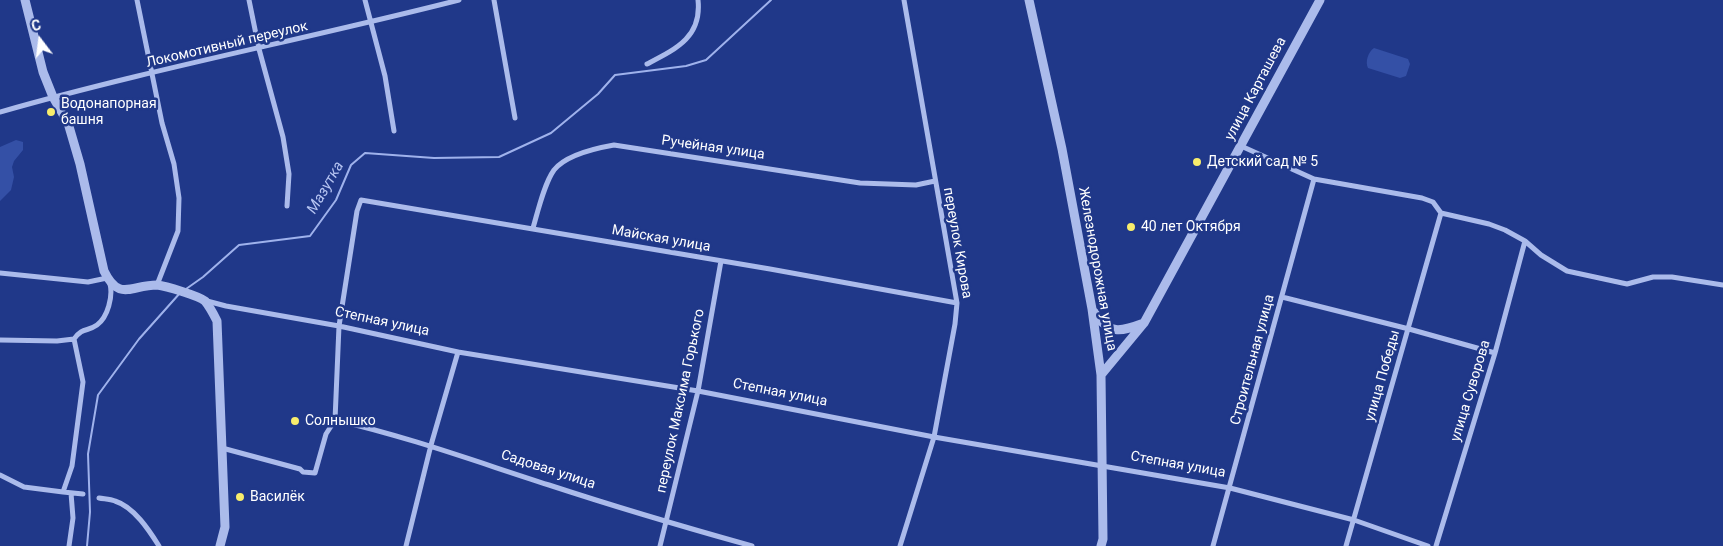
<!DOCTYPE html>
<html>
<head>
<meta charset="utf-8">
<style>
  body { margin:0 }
  #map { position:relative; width:1723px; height:546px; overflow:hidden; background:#203889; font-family:Roboto,sans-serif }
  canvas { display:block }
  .north { position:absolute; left:15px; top:15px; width:50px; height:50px; -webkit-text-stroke:4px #203889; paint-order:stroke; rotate:345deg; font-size:14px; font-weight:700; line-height:20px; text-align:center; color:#fff }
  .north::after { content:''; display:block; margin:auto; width:18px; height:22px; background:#fff; clip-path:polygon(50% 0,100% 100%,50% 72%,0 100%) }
</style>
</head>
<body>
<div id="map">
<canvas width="1723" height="546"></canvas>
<div class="north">С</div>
</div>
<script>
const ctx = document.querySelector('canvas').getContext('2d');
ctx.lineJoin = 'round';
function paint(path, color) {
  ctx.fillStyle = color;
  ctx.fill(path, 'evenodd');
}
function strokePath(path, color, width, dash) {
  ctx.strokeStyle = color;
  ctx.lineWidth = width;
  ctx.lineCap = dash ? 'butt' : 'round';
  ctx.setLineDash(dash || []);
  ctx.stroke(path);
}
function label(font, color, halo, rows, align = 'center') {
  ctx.font = font + ' Roboto,sans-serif';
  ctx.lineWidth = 5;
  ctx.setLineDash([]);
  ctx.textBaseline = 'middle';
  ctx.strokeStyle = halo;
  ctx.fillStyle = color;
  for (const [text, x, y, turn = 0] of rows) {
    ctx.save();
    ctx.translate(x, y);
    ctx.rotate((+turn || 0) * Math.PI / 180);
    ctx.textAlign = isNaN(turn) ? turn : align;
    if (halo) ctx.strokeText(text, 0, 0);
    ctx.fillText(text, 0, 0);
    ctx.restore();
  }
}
paint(new Path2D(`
  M1374,48l34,11 2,5 -4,12 -6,2 -32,-10c-3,-6 0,-16 6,-20z
  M16,140l7,2v8l-9,11 -2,6 2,10 -3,13 -11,11v-54z`), '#3450a6');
strokePath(new Path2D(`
  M186,289l17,-12 36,-32 71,-9 26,-36 15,-35 14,-12 69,5 65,-1 52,-24 47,-39 17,-19 71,-9 20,-6 65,-60
  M87,546l3,-34 -2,-58 10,-59 41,-56 41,-46`), '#9fb2ec', 2);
strokePath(new Path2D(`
  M137,0l25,123 12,41 5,34 -1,33 -21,54
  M249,0l10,49 24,88 6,37 -2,32
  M365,0l20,76 9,55
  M494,0l21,118
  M647,64c29,-15 55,-27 51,-64
  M0,112c151,-43 306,-73 459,-112
  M1241,146l73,33 108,19 11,4 8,11 48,11 16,6 20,11 16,14 26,16 60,13 26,-7h19l51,8
  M533,228c5,-17 11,-44 21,-58 12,-15 43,-22 60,-25l246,38 56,2 19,-4
  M0,273l88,9 19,-4
  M1282,297l127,32 86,24
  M207,301l19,5 113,20 119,26 240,39 236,46 296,51 124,32 74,26
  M0,340l57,1 17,-2
  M335,420c74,17 142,42 214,65 67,22 135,42 203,61
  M222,448l78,21 3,3 12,1 11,-39 9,-14 4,-94 18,-115 4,-11 409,69 187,34
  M0,475l24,12 39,5
  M83,494l-20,-2 9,-26 11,-84 -9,-43c9,-12 13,-7 23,-14 11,-8 16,-29 13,-41
  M99,498c5,1 11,1 16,3 19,6 34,29 44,45
  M69,546l4,-28 -2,-25
  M406,546l25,-101 27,-93
  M660,546l38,-155 23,-130
  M900,546l34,-109 21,-113 2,-21 -53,-303
  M1213,546l101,-367
  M1346,546l95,-333
  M1436,546l59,-193 30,-112`), '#abbbeb', 5);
strokePath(new Path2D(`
  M25,0l18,72 10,25 15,26 12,41 24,107c15,31 27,14 53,14 9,1 42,11 48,16 5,6 9,14 12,20l8,206 -5,19
  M1029,0l33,149 30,160 9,66 2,164 -2,7
  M1094,312c15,23 26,20 50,11l176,-323
  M1101,375l43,-52`), '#abbbeb', 9);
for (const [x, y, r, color] of [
  [51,112,5,"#f8ed6c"],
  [1197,162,5,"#f8ed6c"],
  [1131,227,5,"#f8ed6c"],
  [295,421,5,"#f8ed6c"],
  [240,497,5,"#f8ed6c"]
]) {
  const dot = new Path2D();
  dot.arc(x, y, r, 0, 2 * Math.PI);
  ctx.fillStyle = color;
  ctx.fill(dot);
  strokePath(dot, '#203889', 2);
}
label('14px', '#fff', '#203889', [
  ["Локомотивный переулок",227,45,-13],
  ["улица Карташева",1256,89,-62],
  ["Ручейная улица",713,148,8],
  ["Майская улица",661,239,10],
  ["переулок Кирова",957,243,80],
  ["Железнодорожная улица",1097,269,80],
  ["Степная улица",382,322,12],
  ["Строительная улица",1253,360,-75],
  ["улица Победы",1383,376,-74],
  ["улица Суворова",1471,391,-73],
  ["Степная улица",780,393,11],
  ["переулок Максима Горького",681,401,-78],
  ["Степная улица",1178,465,10],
  ["Садовая улица",548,470,18]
]);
label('14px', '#fff', '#203889', [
  ["Водонапорная",61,104],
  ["башня",61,120],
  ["Детский сад № 5",1207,162],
  ["40 лет Октября",1141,227],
  ["Солнышко",305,421],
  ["Василёк",250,497]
], 'left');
label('italic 15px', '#b7c5f2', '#203889', [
  ["Мазутка",326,188,-60]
]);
</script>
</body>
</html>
